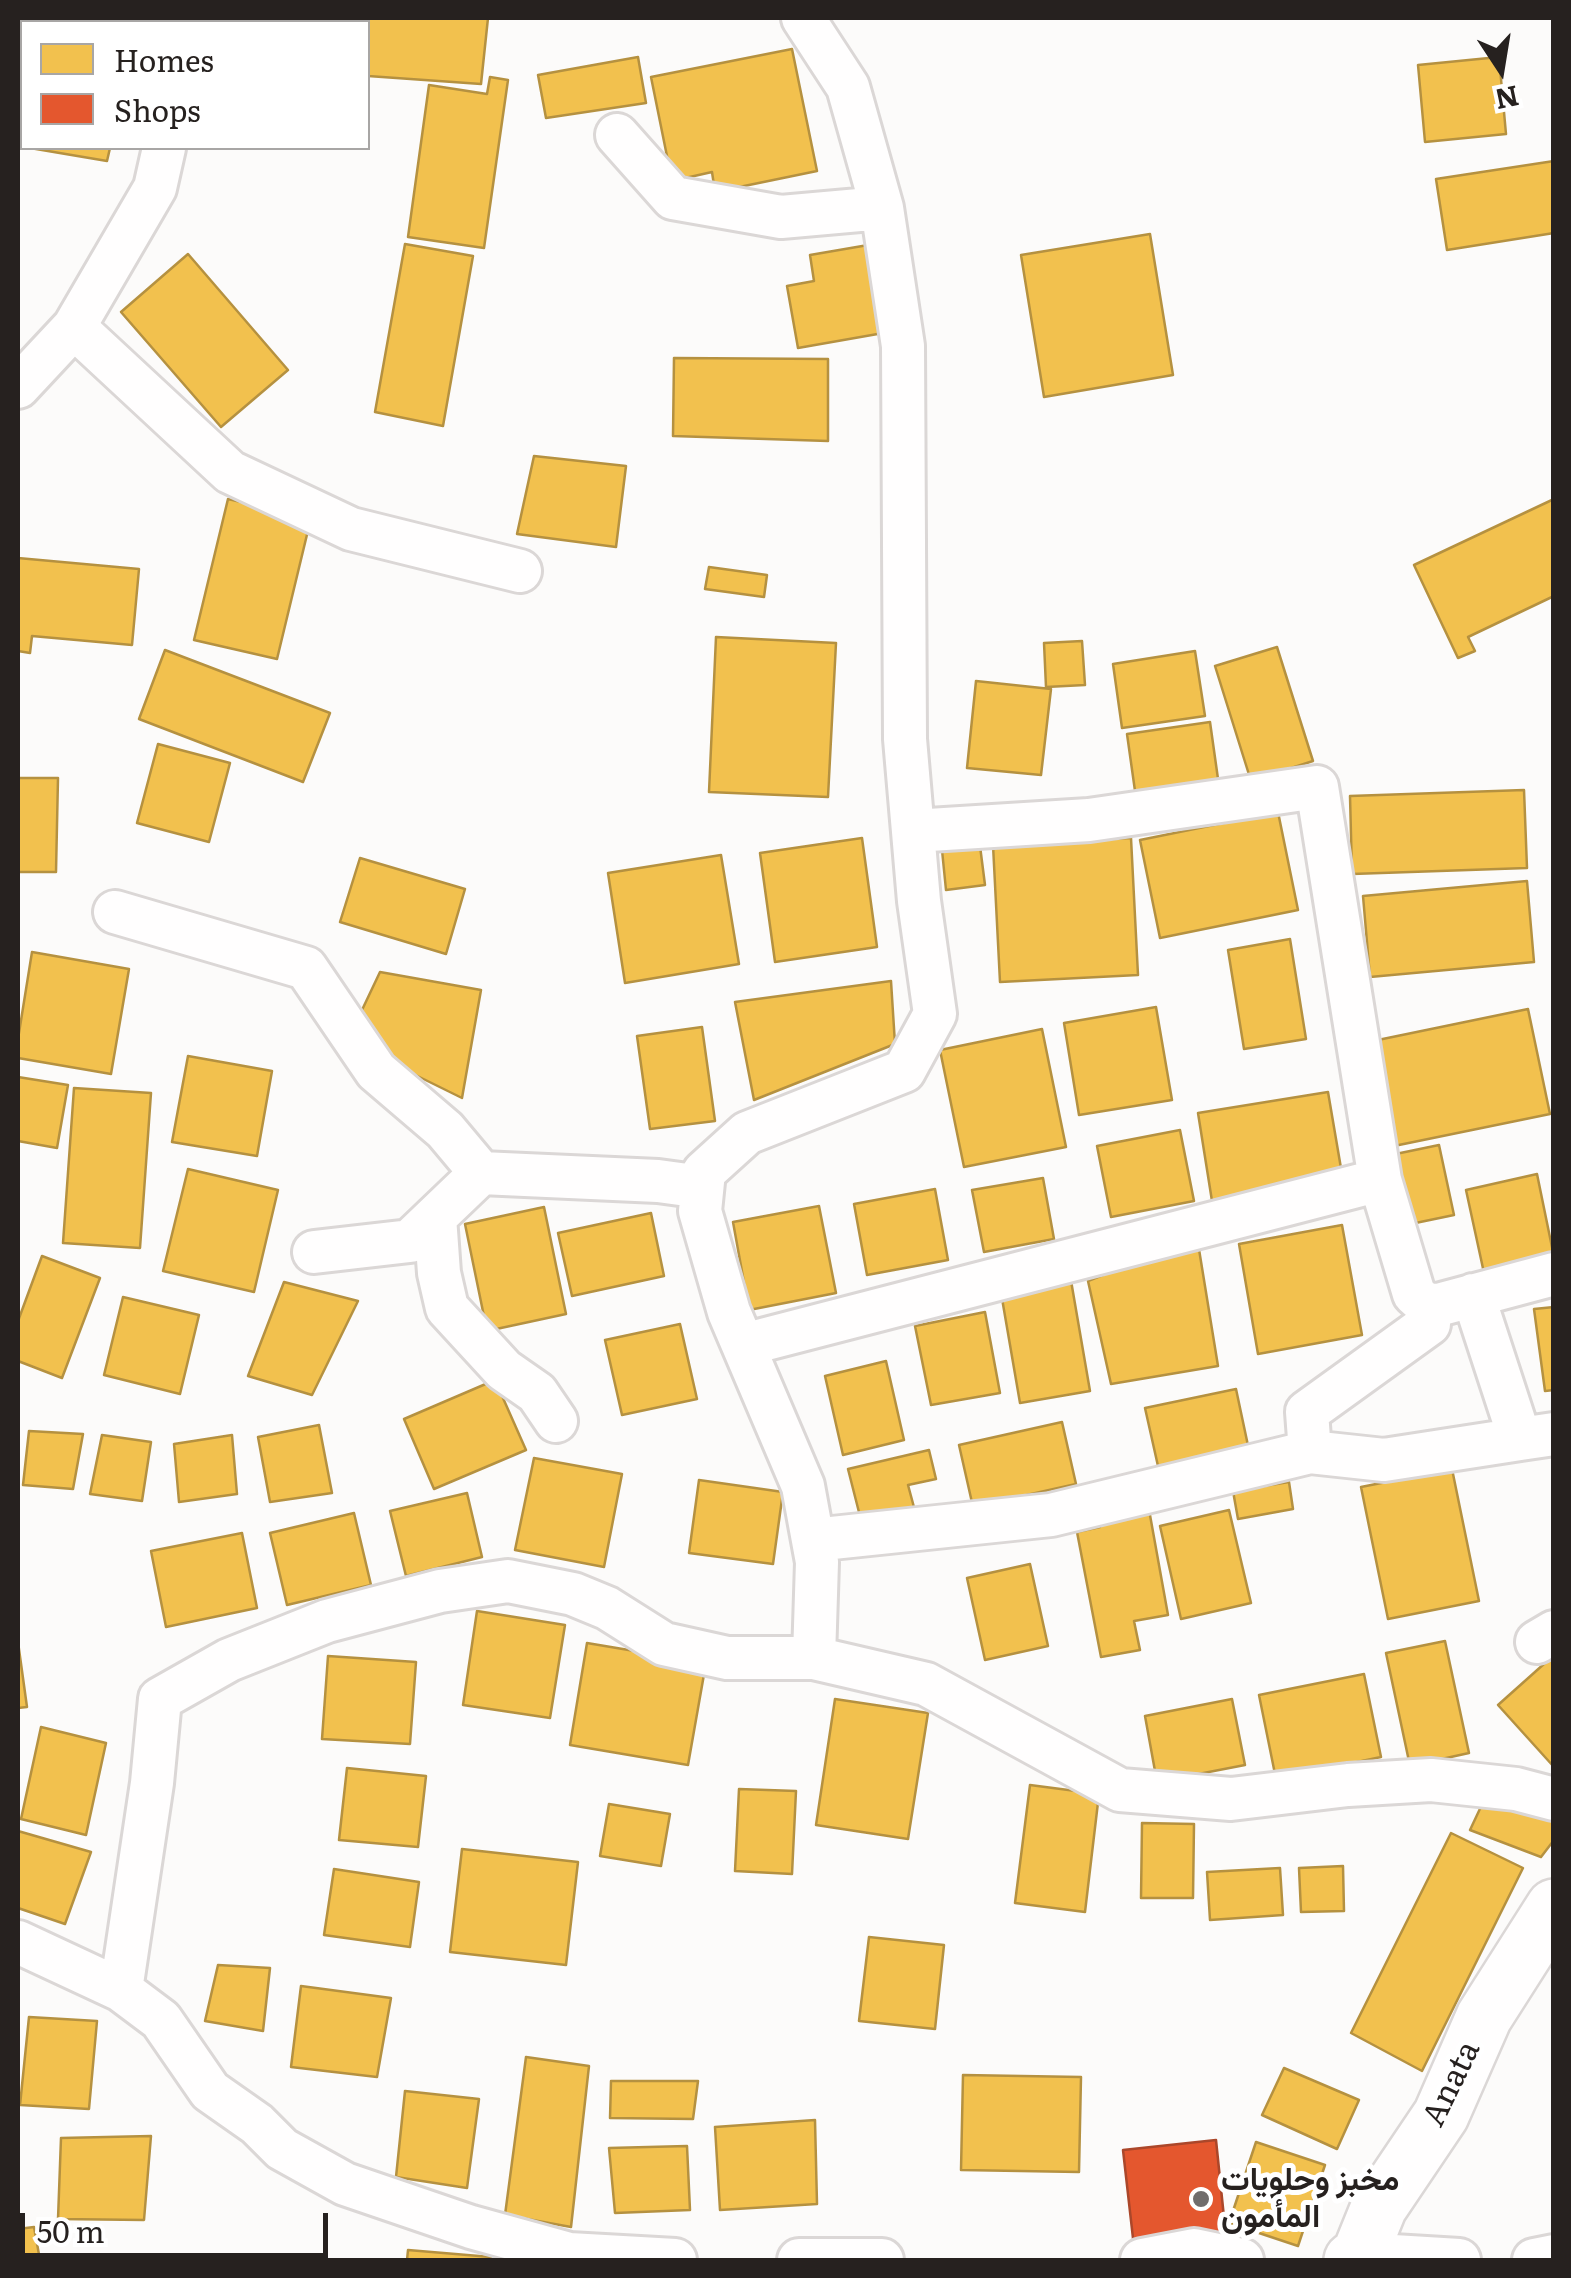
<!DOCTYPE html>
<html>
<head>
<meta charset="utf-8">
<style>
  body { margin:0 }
  #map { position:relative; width:1571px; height:2278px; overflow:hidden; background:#fcfbfa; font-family:Literata,serif }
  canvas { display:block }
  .frame { position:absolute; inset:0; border:20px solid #26211f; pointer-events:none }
  .legend { position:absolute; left:20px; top:20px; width:350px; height:130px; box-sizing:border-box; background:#fff; border:2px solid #a8a6a5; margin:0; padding:12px 18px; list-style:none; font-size:30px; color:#26211f }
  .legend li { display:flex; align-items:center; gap:20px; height:50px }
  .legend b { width:50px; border:2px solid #a8a6a5 }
  .north { position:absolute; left:1451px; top:20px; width:100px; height:100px; -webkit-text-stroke:8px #fff; paint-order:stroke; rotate:168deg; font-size:28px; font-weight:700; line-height:40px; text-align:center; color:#26211f }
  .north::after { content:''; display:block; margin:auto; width:35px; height:45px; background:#26211f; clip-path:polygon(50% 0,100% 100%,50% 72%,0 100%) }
  .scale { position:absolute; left:20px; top:2213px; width:308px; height:45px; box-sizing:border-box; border:5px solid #26211f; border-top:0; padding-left:12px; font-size:30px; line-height:35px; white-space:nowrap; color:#26211f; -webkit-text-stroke:8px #fff; paint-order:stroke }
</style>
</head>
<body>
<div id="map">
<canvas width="1571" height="2278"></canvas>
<div class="frame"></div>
<ul class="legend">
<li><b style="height:28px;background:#f2c14e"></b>Homes</li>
<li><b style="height:28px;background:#e4572e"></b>Shops</li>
</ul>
<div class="north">N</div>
<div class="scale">50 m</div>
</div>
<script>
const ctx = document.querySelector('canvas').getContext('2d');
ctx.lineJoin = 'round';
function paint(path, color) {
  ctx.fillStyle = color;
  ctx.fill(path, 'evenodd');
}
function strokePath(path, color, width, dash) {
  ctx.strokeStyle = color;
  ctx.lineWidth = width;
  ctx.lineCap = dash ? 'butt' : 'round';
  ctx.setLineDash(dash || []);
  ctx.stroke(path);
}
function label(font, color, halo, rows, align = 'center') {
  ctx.font = font + ' Literata,Vazirmatn,serif';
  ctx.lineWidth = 10;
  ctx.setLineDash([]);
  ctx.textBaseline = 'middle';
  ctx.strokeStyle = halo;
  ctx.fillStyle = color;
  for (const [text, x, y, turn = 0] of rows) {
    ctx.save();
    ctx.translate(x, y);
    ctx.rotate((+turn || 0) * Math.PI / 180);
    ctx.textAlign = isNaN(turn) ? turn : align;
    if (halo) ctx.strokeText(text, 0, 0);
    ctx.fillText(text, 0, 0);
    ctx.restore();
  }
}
const homes = new Path2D(`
  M140,18h40l-1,4h-39z
  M328,18h160l-7,66 -113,-8v-54h-41z
  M792,49l25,122 -102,21 -3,-20 -40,9 -21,-104z
  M638,57l8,46 -100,15 -8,-43z
  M1499,57l7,77 -81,8 -7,-77z
  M490,77l18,3 -24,168 -76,-11 21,-152 58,9z
  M30,148h80l-3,13z
  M1554,161v72l-107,17 -11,-71z
  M1150,234l23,141 -129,22 -23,-142z
  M405,244l68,12 -30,170 -68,-14z
  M874,244l15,88 -91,16 -11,-62 27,-5 -4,-26z
  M188,254l100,116 -67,57 -100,-115z
  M674,358l154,1v82l-155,-5z
  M534,456l92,10 -10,81 -99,-13z
  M228,499l83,19 -34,141 -83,-19z
  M1554,499v97l-86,41 7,14 -17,7 -44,-93z
  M18,558l121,11 -7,76 -100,-9 -2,17 -12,-2z
  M709,567l58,8 -3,22 -59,-8z
  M716,637l120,6 -8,154 -119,-5z
  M1082,641l3,44 -39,2 -2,-44z
  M1277,647l36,114 -62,20 -36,-115z
  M165,650l165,63 -27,69 -164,-63z
  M1195,651l10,65 -83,12 -9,-64z
  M976,681l75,8 -10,86 -74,-7z
  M1210,722l9,64 -83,12 -9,-64z
  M158,744l72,19 -21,79 -72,-19z
  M18,778h40l-2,94h-38z
  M1524,790l3,78 -175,6 -2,-78z
  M1278,812l20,98 -138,28 -20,-98z
  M862,838l15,109 -102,15 -15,-109z
  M1131,838l7,137 -138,7 -7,-137z
  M980,846l5,39 -39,5 -4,-40z
  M721,855l18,109 -114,19 -17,-110z
  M360,858l105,31 -19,65 -106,-32z
  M1527,881l7,81 -164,15 -7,-81z
  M1290,939l16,100 -62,10 -16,-99z
  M32,952l97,17 -18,105 -93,-16v-19z
  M380,972l101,18 -19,108 -69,-34 -31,-54z
  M891,981l4,63 -141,56 -19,-98z
  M1156,1007l16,93 -93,15 -15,-92z
  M1528,1009l22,105 -156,32 -21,-105z
  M702,1027l13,94 -65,8 -13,-93z
  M1042,1029l24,118 -102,20 -24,-117z
  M188,1056l84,15 -15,85 -85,-14z
  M18,1077l50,8 -11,63 -39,-7z
  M74,1088l77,5 -11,155 -77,-5z
  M1328,1092l15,88 -131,21 -14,-88z
  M1180,1130l14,71 -83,16 -14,-71z
  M1439,1145l15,70 -53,11 -15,-70z
  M188,1169l90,21 -24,102 -91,-21z
  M1537,1174l17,83 -70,16 -18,-83z
  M1043,1178l11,61 -70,13 -12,-62z
  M935,1189l13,71 -81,15 -13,-71z
  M819,1206l17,87 -87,17 -16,-88z
  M544,1207l22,107 -79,17 -22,-107z
  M651,1213l13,63 -92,20 -14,-63z
  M1342,1225l20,110 -104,19 -19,-110z
  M1197,1237l21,129 -107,18 -23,-103z
  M42,1256l58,22 -38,100 -44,-17v-40z
  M1069,1269l21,122 -70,12 -21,-122z
  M284,1282l74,19 -46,94 -64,-19z
  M123,1297l76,18 -19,79 -76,-19z
  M1554,1307v83l-9,1 -11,-82z
  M985,1312l15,81 -69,12 -16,-79z
  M680,1324l17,75 -75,16 -17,-75z
  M886,1361l18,79 -61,15 -18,-79z
  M495,1380l31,70 -92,39 -30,-70z
  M1236,1389l14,66 -90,20 -15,-67z
  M1062,1422l14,62 -103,23 -14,-62z
  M319,1425l13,68 -62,9 -12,-65z
  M29,1431l54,3 -10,55 -50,-4z
  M102,1435l49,7 -9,59 -52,-7z
  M232,1435l5,59 -58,8 -5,-58z
  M929,1450l7,29 -28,6 7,26 -53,13 -14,-55z
  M534,1458l88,16 -18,93 -89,-17z
  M1452,1469l27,132 -91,18 -27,-132z
  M699,1480l84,12 -10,72 -84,-11z
  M1289,1482l4,27 -55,10 -5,-28z
  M467,1493l15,64 -76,19 -16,-65z
  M1148,1504l20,111 -34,6 6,29 -39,7 -24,-125 23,-5 -3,-14z
  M1229,1510l22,93 -70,16 -21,-93z
  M354,1513l17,72 -84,20 -17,-72z
  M242,1533l15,75 -91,19 -15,-76z
  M1030,1564l18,82 -63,14 -18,-82z
  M477,1611l88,14 -15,93 -87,-13z
  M1445,1641l24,112 -59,13 -24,-113z
  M18,1642l9,65 -9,1z
  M587,1643l119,20 -18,102 -118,-20z
  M1554,1655v112l-56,-62z
  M328,1656l88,6 -6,82 -88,-5z
  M1364,1674l17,83 -105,22 -17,-84z
  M835,1699l93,14 -20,126 -92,-14z
  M1232,1699l13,66 -88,17 -12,-66z
  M41,1727l65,16 -20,92 -65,-16z
  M347,1768l79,8 -8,71 -79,-7z
  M1030,1785l69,9 -14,118 -70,-9z
  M739,1789l57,2 -4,83 -57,-3z
  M1486,1796l68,13v31l-13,17 -71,-27z
  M609,1804l61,10 -9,52 -61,-10z
  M1142,1823l52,1 -1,74h-52z
  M18,1831l73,21 -26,72 -47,-16z
  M1451,1833l72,35 -101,203 -71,-38z
  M462,1849l116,13 -12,103 -116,-13z
  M1343,1866l1,45 -43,1 -2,-44z
  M1280,1868l3,47 -73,5 -3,-48z
  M334,1869l85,13 -9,65 -86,-12z
  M869,1937l75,8 -9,84 -76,-8z
  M218,1965l52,3 -7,63 -58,-10z
  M301,1986l90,12 -14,79 -86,-10z
  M29,2017l68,4 -8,88 -69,-4z
  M526,2057l63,9 -18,161 -66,-12z
  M1284,2068l75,32 -22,49 -75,-34z
  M963,2075l118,2 -2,95 -118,-2z
  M611,2081h87l-5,38 -83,-1z
  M405,2091l74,8 -12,89 -71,-11z
  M815,2120l2,84 -97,6 -5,-83z
  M151,2136l-7,84 -86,-1 3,-81z
  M1256,2142l69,23 -27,81 -69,-23z
  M687,2146l3,64 -75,3 -6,-65z
  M34,2227l6,33h-22v-31z
  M408,2250l83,7v3h-84z`);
paint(homes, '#f2c14e');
strokePath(homes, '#b59140', 2.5);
const shops = new Path2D(`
  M1216,2140l10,97 -92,10 -11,-97z`);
paint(shops, '#e4572e');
strokePath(shops, '#ab472a', 2.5);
const street = new Path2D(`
  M803,18l45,69 34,121 21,138 2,393 14,162 16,113 -31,57 -157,62 -43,39 -4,39 29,101 74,174 14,76 -3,96
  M195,22l1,-4
  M617,135l56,63 108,19 101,-9
  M74,327l156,145 121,57 169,42
  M18,387l56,-60 81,-139 9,-40
  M913,831l176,-11 228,-33 63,393 34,114 11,10 13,1 116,-31
  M115,912l191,56 70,103 69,59 36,43 177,8 44,6
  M435,1217l4,56 8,35 57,62 33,23 19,28
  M314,1252l96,-11 71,-68
  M1473,1295l47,144 34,-5
  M743,1345l637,-165
  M1310,1452l-3,-40 122,-88 -4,-20
  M813,1540l238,-25 259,-63 74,8 136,-21
  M1537,1642l17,-10
  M18,1942l103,48 40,30 49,71 47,33 25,25 63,35 126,43 98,27 106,6
  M121,1990l31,-207 8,-84 69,-39 98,-39 113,-30 68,-10 65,13 34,14 57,36 63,14h87l112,26 194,106 111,9 117,-14 83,-5 85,9 38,10
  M1360,2254l99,6
  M799,2260h83
  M1142,2260l52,-10 48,10
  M1534,2260l20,-4`);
const secondary = new Path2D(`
  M1352,2260l8,-6 19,-47 62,-92 43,-98 70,-110`);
strokePath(street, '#dbd7d6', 48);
strokePath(secondary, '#dbd7d6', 60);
strokePath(street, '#fffefe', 42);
strokePath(secondary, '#fffefe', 55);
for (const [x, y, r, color] of [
  [1201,2199,10,"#716d6c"]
]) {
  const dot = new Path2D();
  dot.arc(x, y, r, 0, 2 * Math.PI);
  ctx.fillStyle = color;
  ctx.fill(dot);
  strokePath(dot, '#fff', 4);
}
label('32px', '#26211f', '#fff', [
  ["Anata",1452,2084,-64]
]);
label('bold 32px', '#26211f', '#fff', [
  ["مخبز وحلويات",1221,2181],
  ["المأمون",1221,2218]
], 'left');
</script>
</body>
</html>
